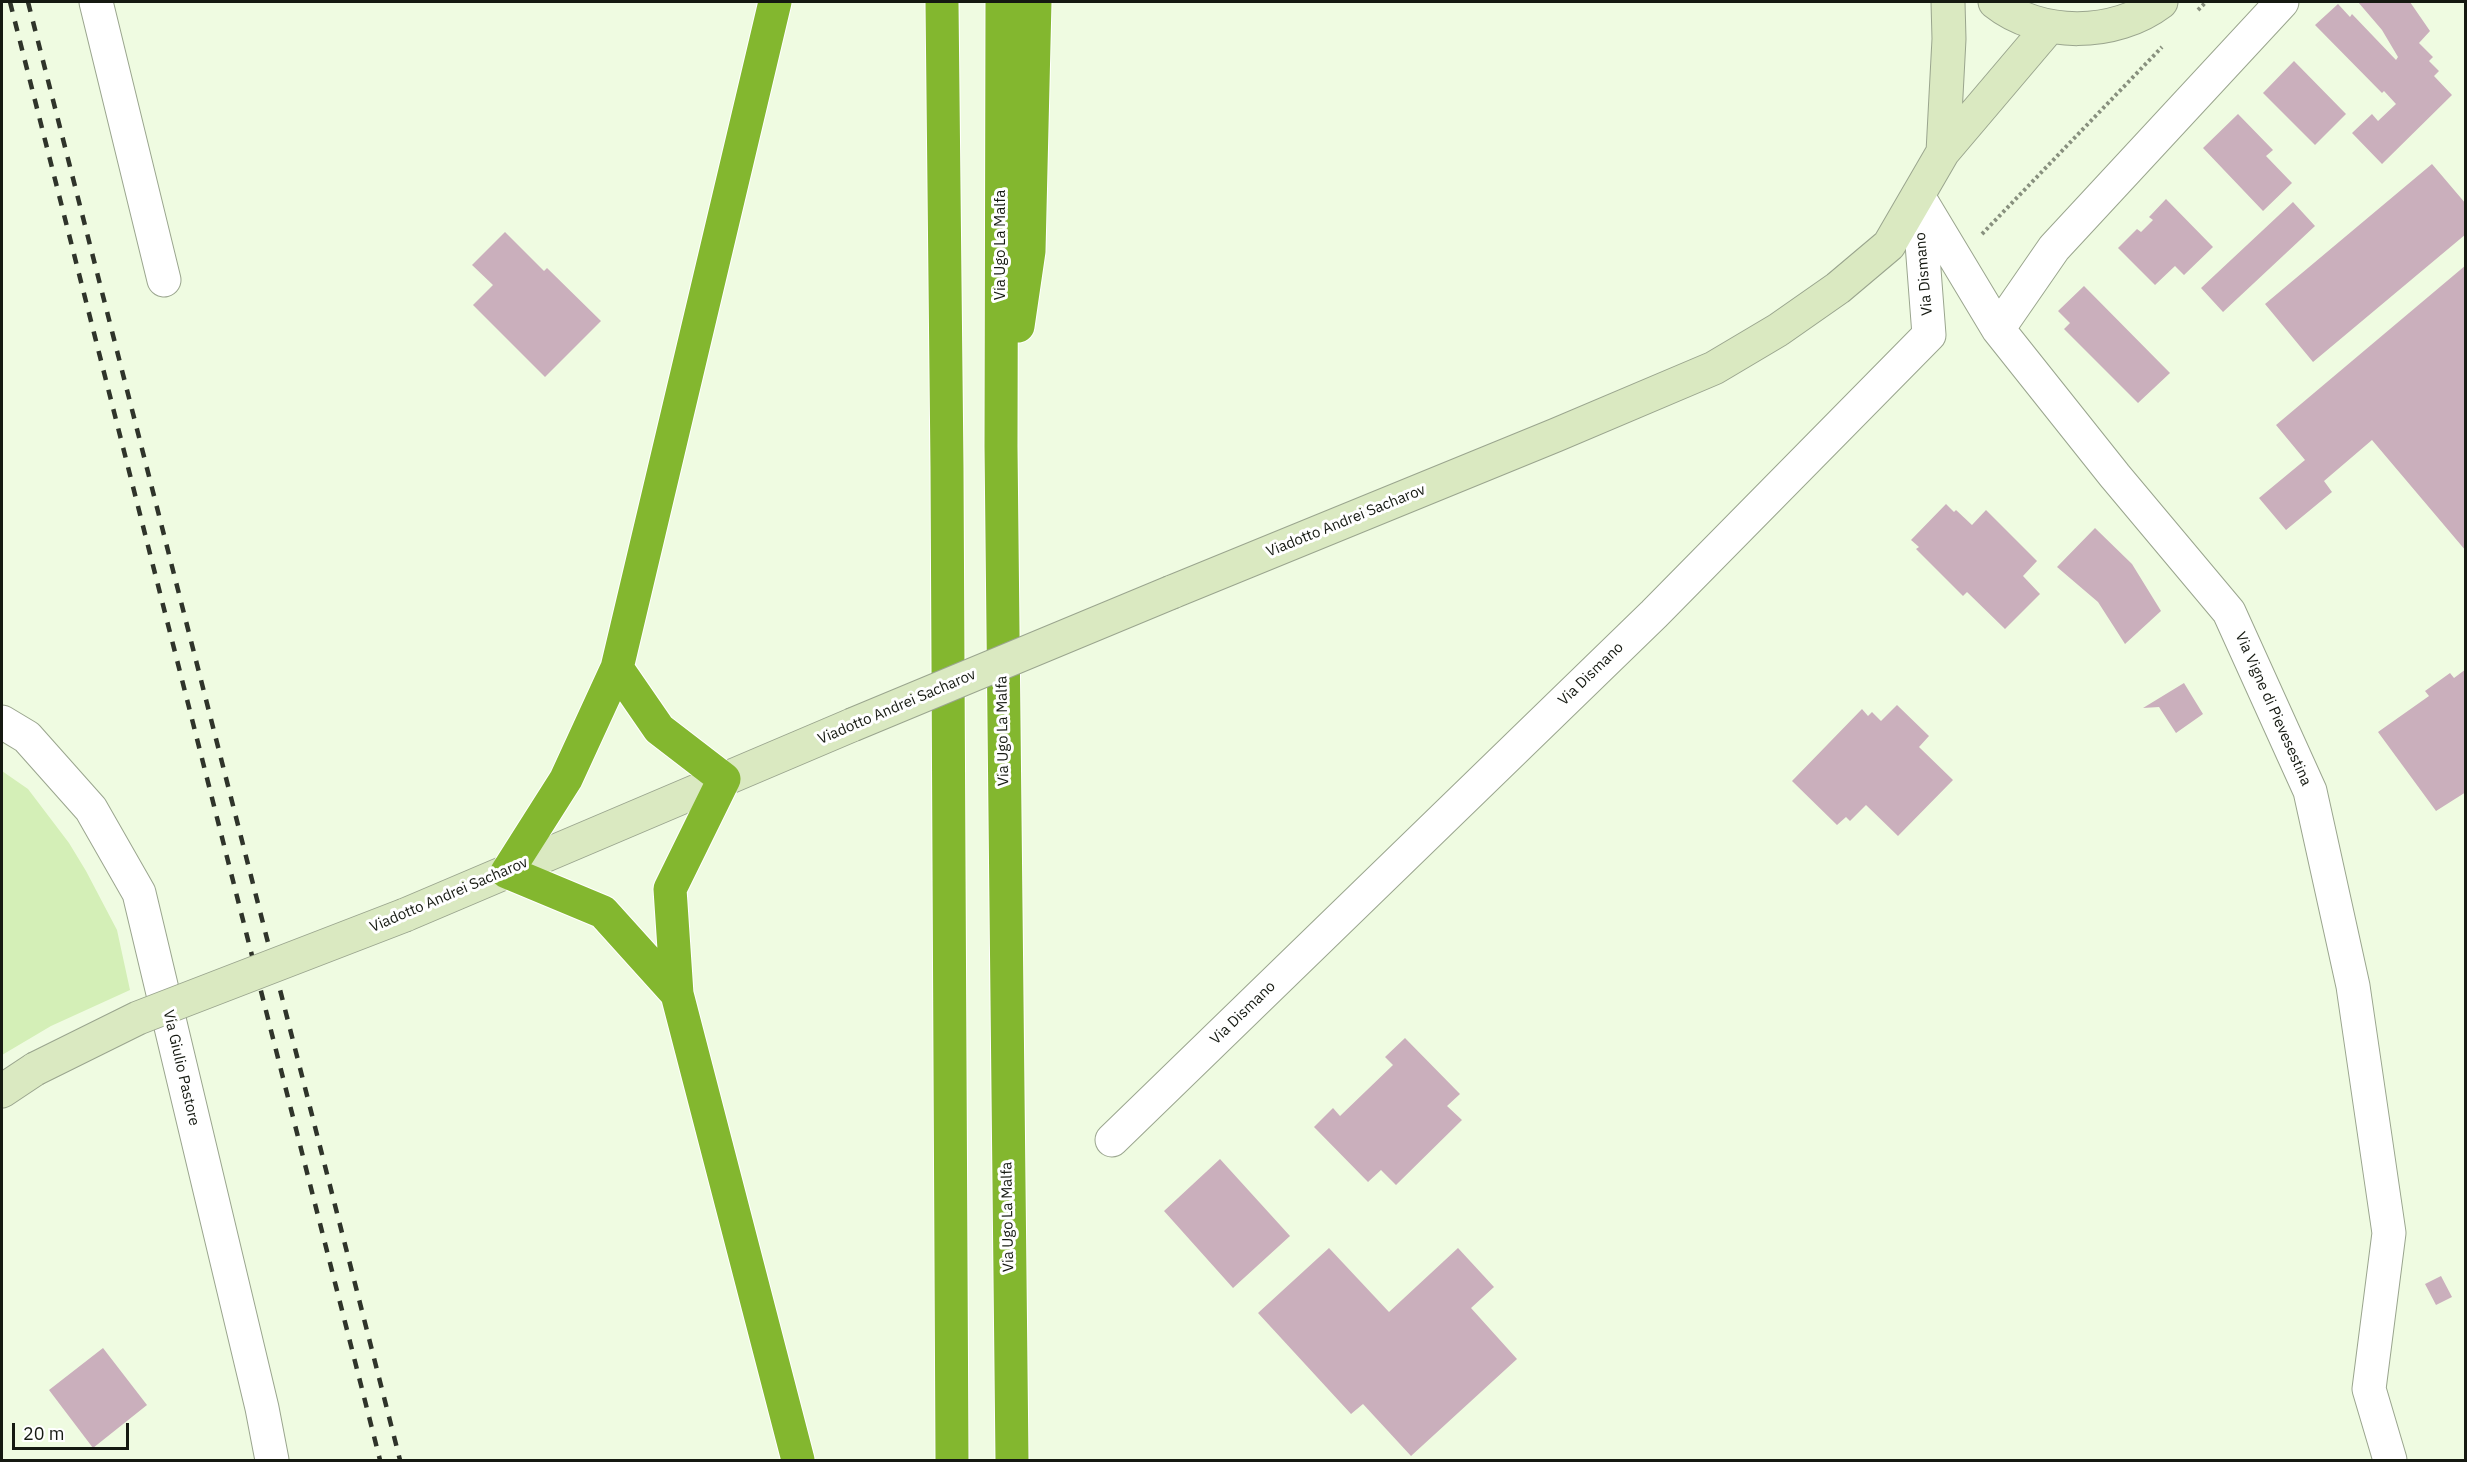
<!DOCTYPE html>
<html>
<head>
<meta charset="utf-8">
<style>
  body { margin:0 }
  #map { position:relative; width:2467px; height:1462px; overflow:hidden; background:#effbe1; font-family:"IBM Plex Sans",sans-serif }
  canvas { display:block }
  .frame { position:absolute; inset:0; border:3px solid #151911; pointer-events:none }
  .scale { position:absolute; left:12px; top:1423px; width:117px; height:27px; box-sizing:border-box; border:3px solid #151911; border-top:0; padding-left:8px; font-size:18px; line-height:21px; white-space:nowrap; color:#151911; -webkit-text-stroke:4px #fff; paint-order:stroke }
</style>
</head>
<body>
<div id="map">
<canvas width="2467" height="1462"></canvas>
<div class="frame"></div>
<div class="scale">20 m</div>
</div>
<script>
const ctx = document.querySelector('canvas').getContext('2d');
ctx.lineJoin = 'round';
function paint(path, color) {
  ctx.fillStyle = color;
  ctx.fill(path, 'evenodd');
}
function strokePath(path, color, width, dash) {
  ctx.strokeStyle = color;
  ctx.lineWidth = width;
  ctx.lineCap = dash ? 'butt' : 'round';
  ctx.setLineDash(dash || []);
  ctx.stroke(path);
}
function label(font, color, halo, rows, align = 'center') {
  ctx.font = font + ' "IBM Plex Sans",sans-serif';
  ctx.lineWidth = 6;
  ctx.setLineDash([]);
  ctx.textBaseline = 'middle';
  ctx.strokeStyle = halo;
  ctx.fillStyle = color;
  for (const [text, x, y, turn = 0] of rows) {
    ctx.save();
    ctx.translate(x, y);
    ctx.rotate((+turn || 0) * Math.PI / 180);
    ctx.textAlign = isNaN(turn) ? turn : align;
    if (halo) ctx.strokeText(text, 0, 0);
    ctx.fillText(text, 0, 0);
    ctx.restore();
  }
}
paint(new Path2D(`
  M2,771l26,18 41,54 17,28 31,59 13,60 -79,36 -49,29z`), '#d4efb7');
paint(new Path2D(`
  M2358,2h52l20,29 -11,12 14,14 -4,4 10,10 -5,5 18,19 -70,69 -30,-31 20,-19 6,7 18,-17 -12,-13 -2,2 -67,-68 23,-21 12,13 2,-3 44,46 2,-3 -16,-27z
  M2294,61l52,53 -31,31 -52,-52z
  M2238,114l35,36 -7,6 26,27 -29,28 -60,-63z
  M2432,164l34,40v30l-153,128 -48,-58z
  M2166,199l47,48 -29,28 -9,-9 -20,19 -37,-37 19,-19 4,3 12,-12 -4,-3z
  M2293,202l22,24 -92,86 -22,-24z
  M505,232l39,39 3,-3 54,53 -56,56 -72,-72 20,-20 -21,-20z
  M2466,265v286l-94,-111 -48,41 8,11 -46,38 -27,-32 46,-38 -29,-35z
  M2084,286l86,87 -32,30 -74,-74 6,-6 -12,-12z
  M1946,504l8,8 2,-2 16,15 14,-15 51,51 -14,15 17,18 -35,35 -38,-37 -4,4 -47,-47 3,-2 -8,-7z
  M2095,528l37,36 29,47 -36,33 -27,-42 -41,-35z
  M2466,669v123l-30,19 -58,-79 51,-36 -4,-5 25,-18 4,5z
  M2184,683l19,31 -27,19 -17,-26 -16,1z
  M1897,705l32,31 -10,11 34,33 -55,56 -32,-31 -16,16 -4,-4 -9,8 -45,-44 70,-72 6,7 4,-4 9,9z
  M1405,1038l55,56 -13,12 15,14 -66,65 -15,-15 -13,12 -54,-55 19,-19 7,8 53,-51 -8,-8z
  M1220,1159l70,77 -57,52 -69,-77z
  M1329,1248l60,64 69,-64 36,39 -23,21 46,51 -106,97 -48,-52 -12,10 -93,-101z
  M2441,1276l11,21 -16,8 -11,-21z
  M103,1348l44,57 -54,43 -44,-58z`), '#caafbc');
const street = new Path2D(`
  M96,2l68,278
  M1918,196l80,133 117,147 114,136 81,179 43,195 36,247 -20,156 21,71
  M1998,329l56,-81 228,-246
  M2,722l25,15 64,72 48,84 123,515 10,52
  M1112,1140l542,-526 275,-279 -10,-131`);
const secondary = new Path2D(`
  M1995,2c45,36 120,35 166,0
  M1943,152l6,-113 -1,-37
  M1172,592l384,-157 158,-67 64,-38 60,-42 51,-43 54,-93 106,-125
  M405,915l447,-190
  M2,1091l33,-22`);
const highway = new Path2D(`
  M942,2l5,465 5,993
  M1002,2l-1,444 11,1014
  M1018,326l11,-75 6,-249
  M617,668l42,61 65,50 -54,110 7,105 121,466
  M677,994l-74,-82 -96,-40 59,-93 51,-111 158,-666`);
strokePath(street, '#9aa58e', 35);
strokePath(secondary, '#9aa58e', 35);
strokePath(highway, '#fff', 35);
strokePath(new Path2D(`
  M2198,10l8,-8
  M1982,234l180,-187`), '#88907e', 4, [3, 3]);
strokePath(street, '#fff', 33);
strokePath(secondary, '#dae9c1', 33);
strokePath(highway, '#83b72f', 33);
strokePath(new Path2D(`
  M10,2l370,1458
  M28,2l372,1458`), '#2f342a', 4.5, [10, 10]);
const secondaryBridge = new Path2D(`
  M852,725l320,-133
  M35,1069l103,-51 267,-103`);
strokePath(secondaryBridge, '#9aa58e', 35, []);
strokePath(secondaryBridge, '#dae9c1', 33);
label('15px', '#151911', '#fff', [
  ["Via Ugo La Malfa",1001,245,-90],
  ["Via Dismano",1924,274,-95],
  ["Viadotto Andrei Sacharov",1346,521,-22],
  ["Via Dismano",1591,674,-44],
  ["Viadotto Andrei Sacharov",897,707,-23],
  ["Via Vigne di Pievesestina",2273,709,66],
  ["Via Ugo La Malfa",1003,731,-91],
  ["Viadotto Andrei Sacharov",449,895,-23],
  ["Via Dismano",1243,1013,-44],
  ["Via Giulio Pastore",181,1068,77],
  ["Via Ugo La Malfa",1008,1217,-91]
]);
</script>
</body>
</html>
